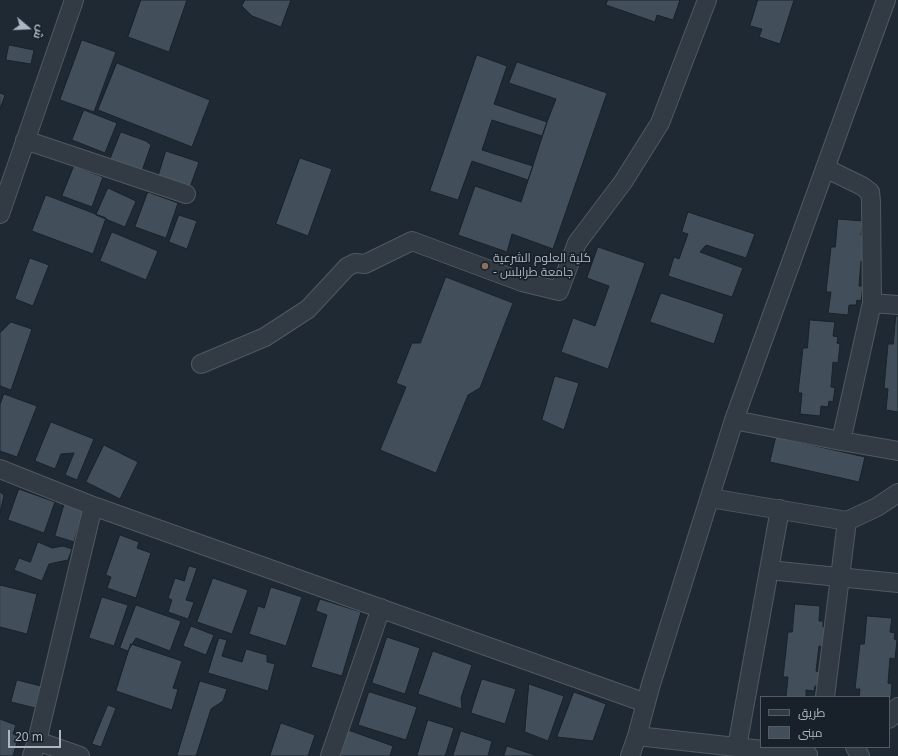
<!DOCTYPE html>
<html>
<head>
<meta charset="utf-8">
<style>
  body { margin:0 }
  #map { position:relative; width:898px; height:756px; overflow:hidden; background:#1f2933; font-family:"Noto Sans",Cairo,sans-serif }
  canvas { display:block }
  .legend { position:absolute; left:760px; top:696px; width:130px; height:52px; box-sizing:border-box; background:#182029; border:1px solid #535c66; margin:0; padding:5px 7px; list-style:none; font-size:12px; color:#acb6c2 }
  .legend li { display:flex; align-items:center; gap:8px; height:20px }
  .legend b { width:20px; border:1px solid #535c66 }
  .north { position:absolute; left:8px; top:8px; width:40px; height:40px; -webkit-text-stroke:3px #182029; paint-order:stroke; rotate:109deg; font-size:11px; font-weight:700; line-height:16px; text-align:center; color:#acb6c2 }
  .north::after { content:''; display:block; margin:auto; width:14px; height:18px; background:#acb6c2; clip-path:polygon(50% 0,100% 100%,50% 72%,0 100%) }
  .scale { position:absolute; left:8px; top:730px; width:53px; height:18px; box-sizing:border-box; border:2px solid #acb6c2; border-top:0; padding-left:5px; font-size:12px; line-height:14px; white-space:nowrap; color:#acb6c2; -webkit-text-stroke:3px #182029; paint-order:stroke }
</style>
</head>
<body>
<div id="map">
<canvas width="898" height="756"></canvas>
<ul class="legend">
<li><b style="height:5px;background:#323b44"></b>طريق</li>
<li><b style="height:11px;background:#424f5b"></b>مبنى</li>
</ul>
<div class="north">ش</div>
<div class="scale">20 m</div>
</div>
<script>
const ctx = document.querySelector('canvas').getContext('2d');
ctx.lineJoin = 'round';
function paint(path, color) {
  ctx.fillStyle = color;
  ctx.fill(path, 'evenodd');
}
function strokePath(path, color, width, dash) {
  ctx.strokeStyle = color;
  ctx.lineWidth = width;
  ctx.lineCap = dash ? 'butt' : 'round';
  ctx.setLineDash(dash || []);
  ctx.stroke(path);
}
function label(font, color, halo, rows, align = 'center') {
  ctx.font = font + ' "Noto Sans",Cairo,sans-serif';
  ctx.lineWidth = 3.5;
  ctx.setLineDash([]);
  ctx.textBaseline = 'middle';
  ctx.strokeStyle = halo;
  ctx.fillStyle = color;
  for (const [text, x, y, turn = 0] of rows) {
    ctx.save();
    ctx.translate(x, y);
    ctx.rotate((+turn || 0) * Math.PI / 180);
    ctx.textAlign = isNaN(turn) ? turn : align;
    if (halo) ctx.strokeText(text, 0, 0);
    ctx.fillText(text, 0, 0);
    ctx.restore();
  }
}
const building = new Path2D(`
  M141,0h46l-18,52 -41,-15z
  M245,0h46l-10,27 -29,-11 -10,-10z
  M608,0h72l-7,20 -16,-5 -2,7 -49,-17z
  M758,0h36l-14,44 -21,-7 3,-8 -12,-3z
  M82,40l34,12 -22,60 -34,-12z
  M9,45l25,5 -3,14 -25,-4z
  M477,55l30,11 -13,38 53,18 -5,14 -50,-16 -10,30 51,16 -5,14 -56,-19 -14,39 -28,-9z
  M517,62l90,31 -54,156 -41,-15 -5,18 -49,-17 17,-49 46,16 26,-80 9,-23 -47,-16z
  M117,63l93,37 -18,47 -94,-37z
  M0,93l5,2 -5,14z
  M84,110l33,13 -12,30 -33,-13z
  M121,132l25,9 5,4 -10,29 -32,-12z
  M166,151l33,11 -10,28 -32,-10z
  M300,158l32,11 -24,67 -32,-12z
  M74,166l29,11 -11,30 -30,-11z
  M108,188l28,13 -11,26 -29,-12z
  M148,192l30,11 -12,35 -31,-11z
  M46,195l60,23 -13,36 -61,-23z
  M688,212l67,22 -9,24 -40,-13 -6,7 43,16 -11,29 -64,-21 6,-19 5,2 9,-25 -6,-2z
  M179,215l18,6 -10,28 -18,-7z
  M838,219l25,2 -2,14 5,1v26l-5,-1 -2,25h4l-2,15 -4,-1 -1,5h-7l-1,10 -20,-2 3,-21h-5l5,-45h4z
  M112,232l46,19 -12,29 -46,-19z
  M598,247l47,16 -37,106 -47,-17 12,-34 22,8 14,-40 -22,-8z
  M30,258l19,7 -16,41 -18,-7z
  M446,277l67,26 -33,85 -12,7 -32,78 -56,-23 26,-63 -10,-4 16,-40h8z
  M661,293l63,21 -10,30 -64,-22z
  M896,316h2v96l-12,-2 2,-21 -4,-1 4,-44h5z
  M810,320l25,2 -2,14 5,1 -1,6 3,1 -2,19 -5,-1 -2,25 4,1 -2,14 -4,-1 -1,6 -7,-1 -1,10 -20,-2 2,-21h-4l5,-45h4z
  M11,322l21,7 -21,61 -11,-4v-53z
  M555,376l24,7 -15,47 -22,-10z
  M4,394l33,12 -20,51 -17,-6v-46z
  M51,422l43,17 -17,41 -12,-5 9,-22 -13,1 -6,15 -20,-8z
  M776,437l89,20 -6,25 -89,-20z
  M104,445l34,17 -18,37 -34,-17z
  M19,489l36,13 -11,31 -36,-13z
  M0,492l4,3 -4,18z
  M65,502l19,6 -10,34 -19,-6z
  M120,535l19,7 -2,6 14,5 -15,45 -29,-10 4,-11 -5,-2z
  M38,542l14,6 11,-2 9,3 -4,11 -19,4 -7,17 -28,-11 5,-12 11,4z
  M189,566l8,2 -11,32 8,2 -6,17 -20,-7 4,-12 -4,-2 7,-20 9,3z
  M213,578l35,12 -16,44 -35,-12z
  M0,585l37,9 -10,40 -27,-7z
  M271,587l31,10 -16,49 -37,-12 9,-28 6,2z
  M102,597l26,8 -14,41 -25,-8z
  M320,599l41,13 -19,64 -31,-9 16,-52 -11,-4z
  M795,604l25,2 -1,15h4v6h3l-2,20 -5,-1 -3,25 4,1 -1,14h-4l-1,5 -8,-1v7h-20l2,-20h-5l5,-45h4z
  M136,605l45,16 -11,30 -34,-13 -8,13 -8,-3z
  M867,616l25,2 -2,14 5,1 -1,6 3,1 -2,19 -5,-1 -2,25 4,1 -1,14 -32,-1 1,-8h-5l5,-45h4z
  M191,626l23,9 -8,20 -23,-9z
  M387,637l33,11 -15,46 -33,-11z
  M219,638l8,2 -5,16 20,6 4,-13 21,6v7l8,2 -7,27 -60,-18z
  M131,644l51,17 -9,27 5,1 -6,21 -56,-19z
  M433,651l39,14 -11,33 1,11 -44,-15z
  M482,679l34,10 -11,35 -34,-11z
  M17,680l24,6 -6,22 -24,-6z
  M200,681l27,8 -4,12 -12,8 -15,47h-19z
  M529,684l35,12 -16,45 -23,-9z
  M370,692l47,15 -11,33 -48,-15 10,-31z
  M574,692l32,12 -13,37 -36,-4z
  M108,705l8,3 -15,39 -9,-3z
  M0,719l16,6 -3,9 6,2 -6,20h-13z
  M428,720l26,8 -9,28h-28z
  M281,723l34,12 -7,21h-38z
  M348,730l45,16 -3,10h-51z
  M461,731l31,10 -4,15h-35z
  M507,746l28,9v1h-31z`);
paint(building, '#424f5b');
strokePath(building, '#1a222b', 1);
const minor = new Path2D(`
  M25,140l161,54
  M825,168l37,18 8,6 1,9 1,102 26,2
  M0,214l74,-214
  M201,364l64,-27 43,-28 39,-42 8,-4 10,1 47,-23 110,41 37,9 18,-48 46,-61 37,-59 47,-123
  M734,420l107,21 31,-138
  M841,441l57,10
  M0,469l93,37 553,197
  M710,498l137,23 30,-14 21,-14
  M769,570l129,13
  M825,697l22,-176
  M889,719l8,-8 1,-4
  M637,736l171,19
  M737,747l43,-238
  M855,747l5,9
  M32,756l5,-15
  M80,756l-43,-15 56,-235
  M330,756l51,-148
  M630,756l7,-20 14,-52 83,-264 152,-420`);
strokePath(minor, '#505963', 20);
strokePath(minor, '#323b44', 18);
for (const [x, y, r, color] of [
  [485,266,4,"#8d6e63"]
]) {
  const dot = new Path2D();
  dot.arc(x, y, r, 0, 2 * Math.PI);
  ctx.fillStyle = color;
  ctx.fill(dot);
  strokePath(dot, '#182029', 1.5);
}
label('12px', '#acb6c2', '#182029', [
  ["كلية العلوم الشرعية",493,259],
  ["- جامعة طرابلس",493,273]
], 'left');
</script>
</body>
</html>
